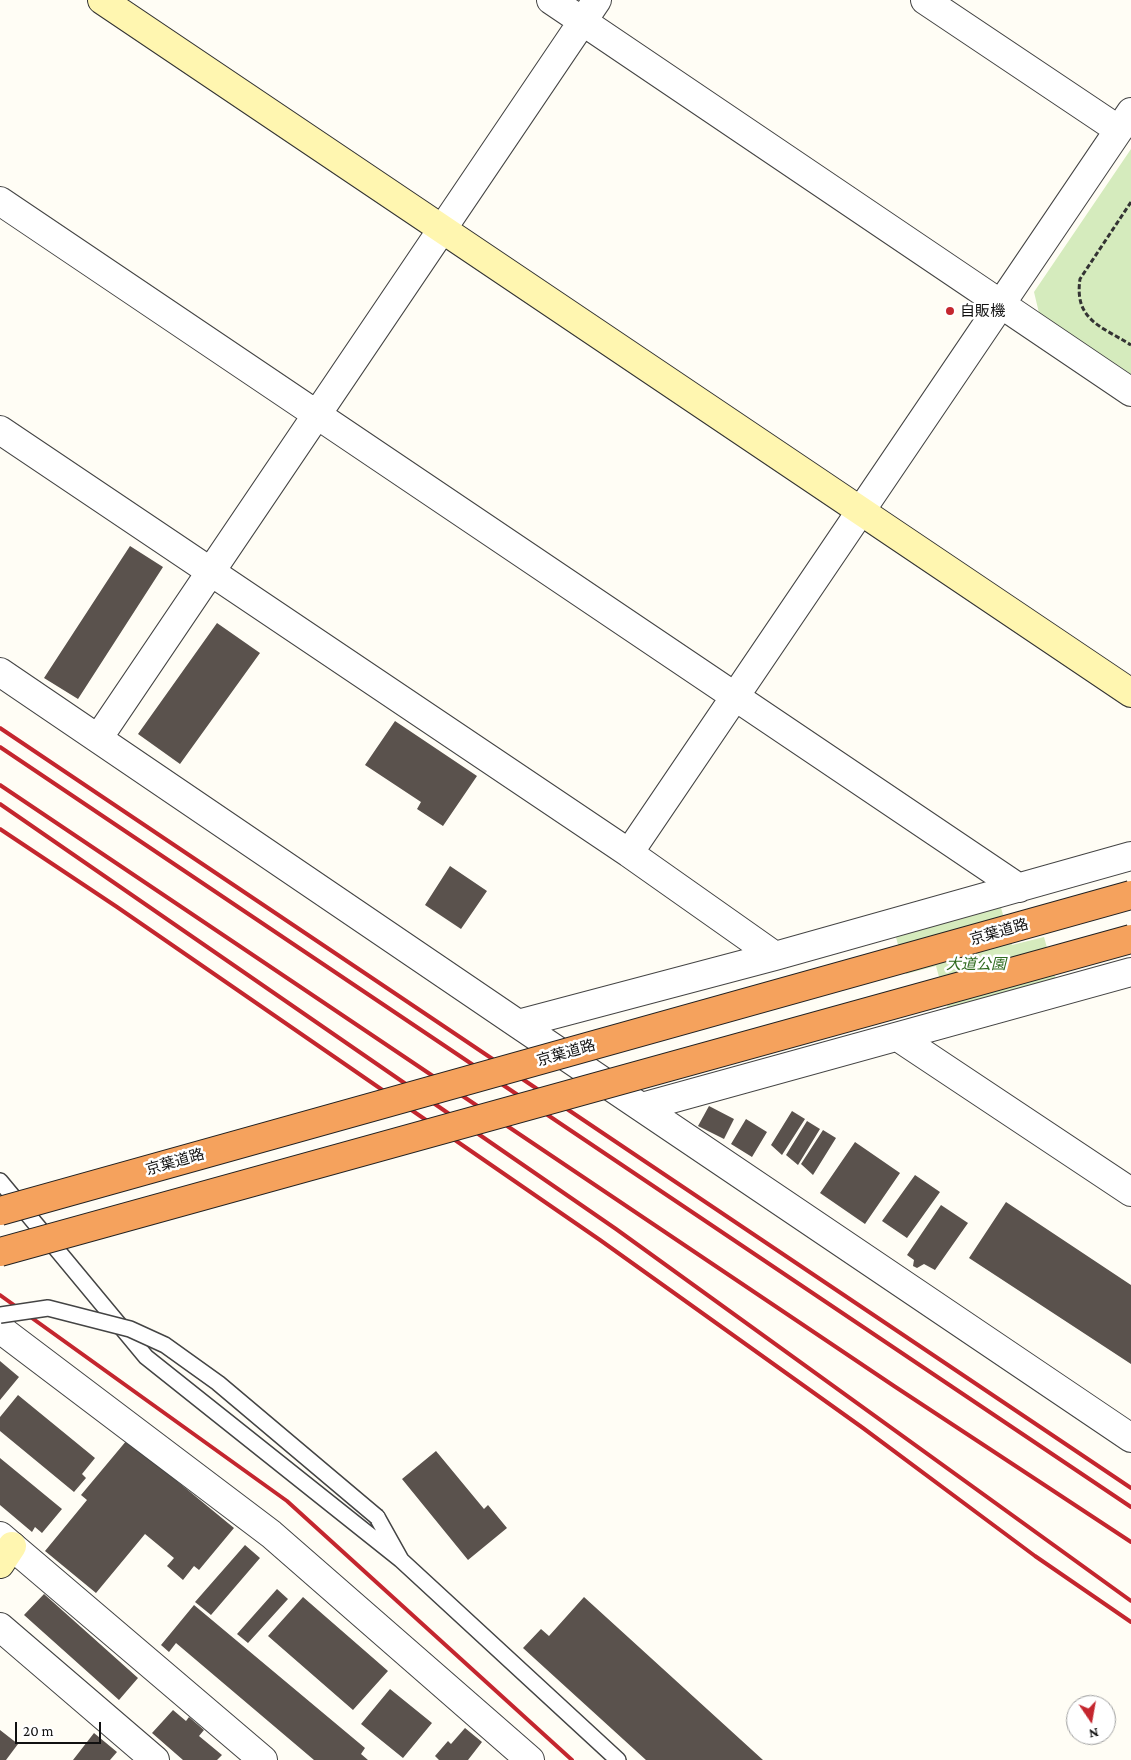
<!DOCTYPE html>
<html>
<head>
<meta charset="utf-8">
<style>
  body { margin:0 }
  #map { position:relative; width:1131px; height:1760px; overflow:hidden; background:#fffdf5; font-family:"Crimson Pro",serif }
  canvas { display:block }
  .north { position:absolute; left:1066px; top:1695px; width:50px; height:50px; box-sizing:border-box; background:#fff; border:1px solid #a0a0a0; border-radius:50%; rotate:168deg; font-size:14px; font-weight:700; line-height:20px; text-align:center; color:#111 }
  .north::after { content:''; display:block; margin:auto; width:18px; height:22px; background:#c4262e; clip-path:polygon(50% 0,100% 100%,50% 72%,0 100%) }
  .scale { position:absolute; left:15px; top:1722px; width:86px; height:22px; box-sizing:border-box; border:2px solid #111; border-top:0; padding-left:6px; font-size:15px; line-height:18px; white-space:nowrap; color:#111; -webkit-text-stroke:4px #fff; paint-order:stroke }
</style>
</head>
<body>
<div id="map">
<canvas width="1131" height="1760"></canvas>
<div class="north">N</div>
<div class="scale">20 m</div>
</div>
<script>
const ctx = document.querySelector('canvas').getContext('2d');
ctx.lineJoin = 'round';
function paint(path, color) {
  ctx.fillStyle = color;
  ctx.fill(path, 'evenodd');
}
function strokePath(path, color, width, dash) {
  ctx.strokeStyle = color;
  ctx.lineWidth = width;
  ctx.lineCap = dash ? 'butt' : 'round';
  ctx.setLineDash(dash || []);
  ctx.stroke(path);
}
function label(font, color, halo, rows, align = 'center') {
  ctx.font = font + ' "Crimson Pro","Noto Sans JP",serif';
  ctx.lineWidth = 5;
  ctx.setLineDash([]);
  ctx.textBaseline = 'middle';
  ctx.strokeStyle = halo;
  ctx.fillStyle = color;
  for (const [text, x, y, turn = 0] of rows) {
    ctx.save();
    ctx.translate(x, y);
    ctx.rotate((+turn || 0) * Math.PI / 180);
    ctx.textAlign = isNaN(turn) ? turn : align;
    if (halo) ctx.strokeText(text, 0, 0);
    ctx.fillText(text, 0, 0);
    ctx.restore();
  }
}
paint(new Path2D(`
  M1131,149v226l-92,-62 -5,-21z
  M999,901l13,44 32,-8 13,46 -108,30 -13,-47 -30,8 -12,-44z`), '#d5ebbd');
paint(new Path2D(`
  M130,546l33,21 -85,132 -34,-21z
  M217,623l43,30 -80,111 -42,-30z
  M395,721l82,55 -34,50 -26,-17 4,-7 -56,-37z
  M450,866l37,25 -26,38 -36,-24z
  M709,1106l25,13 -10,20 -26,-13z
  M792,1111l13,8 -23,36 -11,-10z
  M746,1119l21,13 -15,25 -21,-13z
  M807,1121l13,8 -22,36 -12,-10z
  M823,1130l13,8 -23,37 -12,-11z
  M855,1142l45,31 -35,51 -45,-31z
  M915,1175l25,17 -33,46 -25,-17z
  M1006,1202l125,83v79l-162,-106z
  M941,1205l27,18 -33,47 -11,-6 -7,4 -4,-2 1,-6 -7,-5z
  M0,1361l19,16 -19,23z
  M18,1395l77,63 -13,16 4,4 -12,14 -74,-61v-14z
  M127,1440l107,88 -35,42 -5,-4 -11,14 -16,-14 7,-8 -29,-24 -49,59 -51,-42 42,-51 -6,-5z
  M436,1451l48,58 4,-4 19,23 -39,32 -66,-81z
  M0,1458l62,51 -20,24 -7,-6 -3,5 -32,-27z
  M245,1545l15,13 -49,57 -16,-13z
  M277,1589l11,10 -40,44 -11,-9z
  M44,1594l94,84 -19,22 -95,-85z
  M303,1597l85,74 -35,39 -85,-74z
  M584,1597l179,163h-117l-123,-112 18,-19 8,7z
  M194,1605l171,143 -4,6 7,6h-54l-138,-117 -7,9 -8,-7z
  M390,1689l42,34 -29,35 -42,-34z
  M173,1710l13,11 3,-4 15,13 -5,6 23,19 -5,5h-34l-31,-27z
  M465,1728l17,14 -14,18h-29l-4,-4 13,-15 3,3z
  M0,1730l18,14 -12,16h-6z
  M94,1733l23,19 -7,8h-37z`), '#5a524d');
const lane = new Path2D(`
  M0,1181l146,176 255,203
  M377,1517l24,43 217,200`);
const street = new Path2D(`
  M551,0l580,392
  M925,0l194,130
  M0,201l1019,687
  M0,430l629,423 146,103
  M0,672l518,352 613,414
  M99,737l498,-737
  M629,853l502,-741
  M518,1024l257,-68 356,-100
  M898,1037l233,155
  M642,1107l489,-135
  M0,1329l271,205 259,226
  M0,1536l263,224
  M0,1627l155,133`);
const secondary = new Path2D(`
  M102,0l1029,693
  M0,1564l12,-18`);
strokePath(lane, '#444', 18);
strokePath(street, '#444', 30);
strokePath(secondary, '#333', 30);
strokePath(new Path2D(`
  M1131,202l-51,77c-6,41 21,47 51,66`), '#333', 3, [5, 2.5]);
strokePath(lane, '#fff', 15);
strokePath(street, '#fff', 28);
strokePath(secondary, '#fff6b0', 28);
strokePath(new Path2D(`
  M0,728l1131,760
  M0,747l1131,760
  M0,785l894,601 237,156
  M0,804l616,425 515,372
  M0,829l117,78 483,333 263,188 172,128 96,66
  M0,1295l287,206 285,259`), '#c4262e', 4);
const laneBridge = new Path2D(`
  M0,1315l48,-7 82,21 35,16 53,38 159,134`);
const highwayBridge = new Path2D(`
  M0,1211l1131,-316
  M0,1252l1131,-313`);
strokePath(laneBridge, '#444', 18, []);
strokePath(highwayBridge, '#222', 30, []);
strokePath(laneBridge, '#fff', 15);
strokePath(highwayBridge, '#f5a25d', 28);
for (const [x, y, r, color] of [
  [950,311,5,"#c4262e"]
]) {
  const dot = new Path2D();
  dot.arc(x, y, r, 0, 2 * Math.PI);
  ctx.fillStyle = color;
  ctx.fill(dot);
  strokePath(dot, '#fff', 2);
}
label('15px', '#111', '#fff', [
  ["自販機",960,311]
], 'left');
label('15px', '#111', '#fff', [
  ["京葉道路",999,932,-16],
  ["京葉道路",566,1053,-16],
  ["京葉道路",175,1162,-16]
]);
label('italic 15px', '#2f6b1f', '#fff', [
  ["大道公園",976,964]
]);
</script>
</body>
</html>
